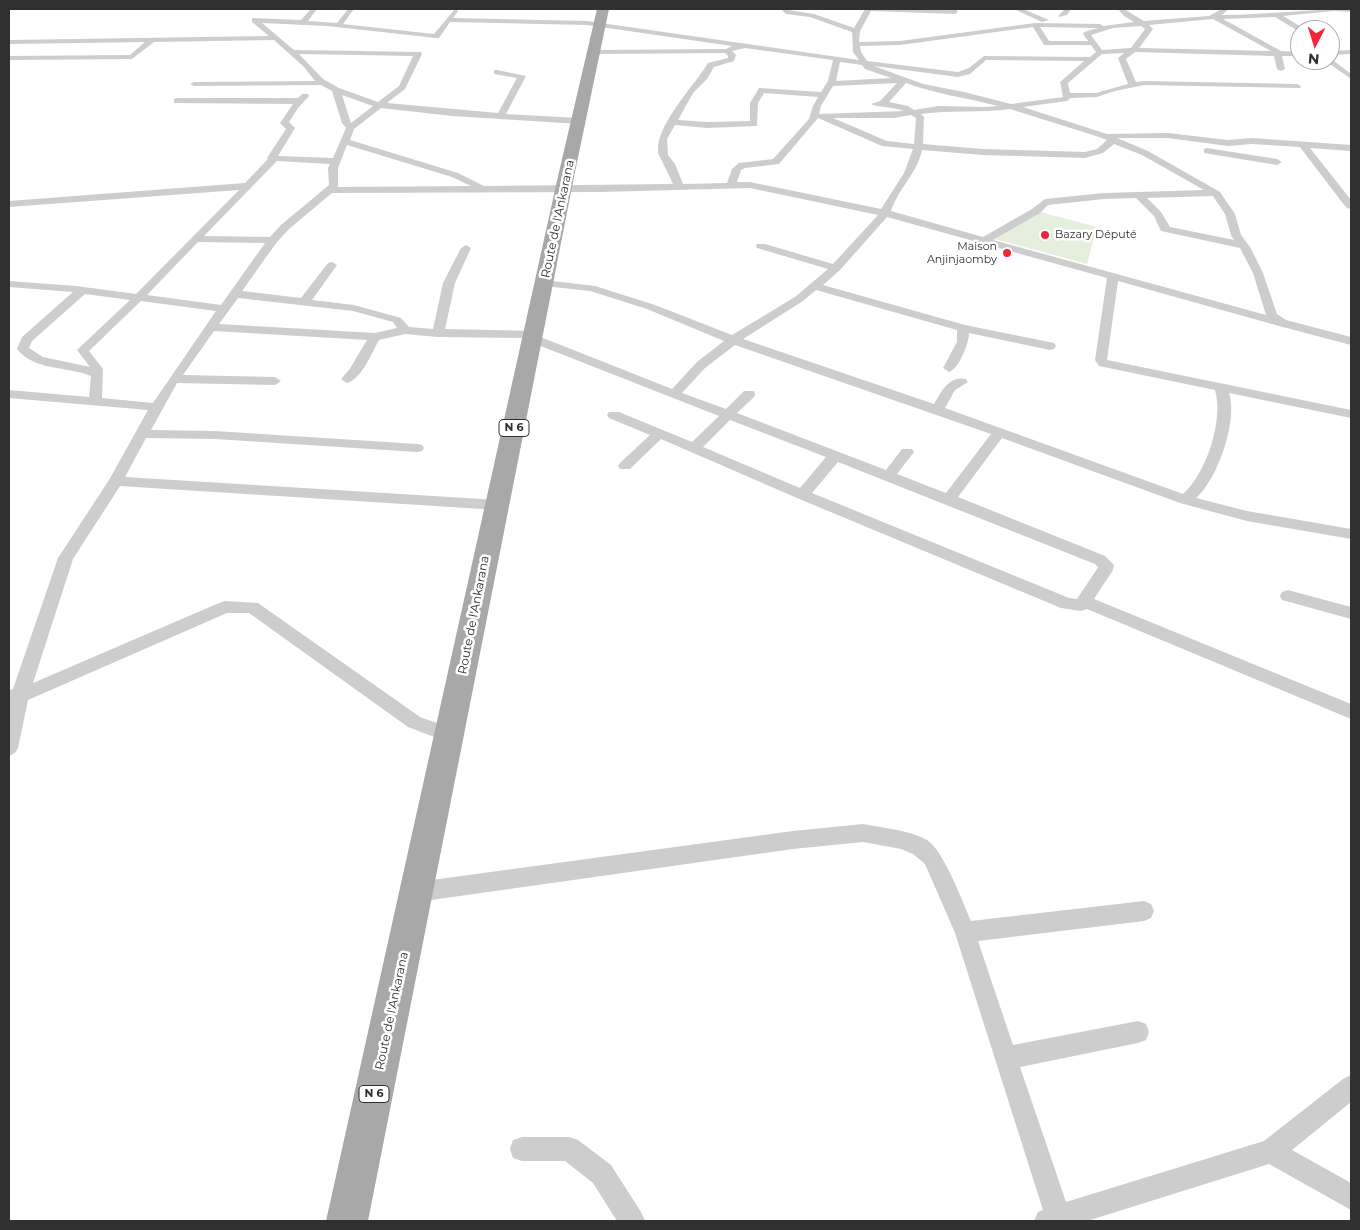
<!DOCTYPE html>
<html>
<head>
<meta charset="utf-8">
<style>
  body { margin:0 }
  #map { position:relative; width:1360px; height:1230px; overflow:hidden; background:#fff; font-family:Montserrat,sans-serif }
  canvas { display:block }
  .frame { position:absolute; inset:0; border:10px solid #303030; pointer-events:none }
  .north { position:absolute; left:1290px; top:20px; width:50px; height:50px; box-sizing:border-box; background:#fff; border:1px solid #acacac; border-radius:50%; rotate:185deg; font-size:14px; font-weight:700; line-height:20px; text-align:center; color:#303030 }
  .north::after { content:''; display:block; margin:auto; width:18px; height:22px; background:#f32538; clip-path:polygon(50% 0,100% 100%,50% 72%,0 100%) }
</style>
</head>
<body>
<div id="map">
<canvas width="1360" height="1230"></canvas>
<div class="frame"></div>
<div class="north">N</div>
</div>
<script>
const ctx = document.querySelector('canvas').getContext('2d');
ctx.lineJoin = 'round';
function paint(path, color) {
  ctx.fillStyle = color;
  ctx.fill(path, 'evenodd');
}
function strokePath(path, color, width, dash) {
  ctx.strokeStyle = color;
  ctx.lineWidth = width;
  ctx.lineCap = dash ? 'butt' : 'round';
  ctx.setLineDash(dash || []);
  ctx.stroke(path);
}
function label(font, color, halo, rows, align = 'center') {
  ctx.font = font + ' Montserrat,sans-serif';
  ctx.lineWidth = 5;
  ctx.setLineDash([]);
  ctx.textBaseline = 'middle';
  ctx.strokeStyle = halo;
  ctx.fillStyle = color;
  for (const [text, x, y, turn = 0] of rows) {
    ctx.save();
    ctx.translate(x, y);
    ctx.rotate((+turn || 0) * Math.PI / 180);
    ctx.textAlign = isNaN(turn) ? turn : align;
    if (halo) ctx.strokeText(text, 0, 0);
    ctx.fillText(text, 0, 0);
    ctx.restore();
  }
}
paint(new Path2D(`
  M1040,212l57,15 -10,37 -92,-25z`), '#e6eedd');
paint(new Path2D(`
  M311,9h6l-9,12 29,2 11,-14h6l-11,15 91,10 21,-25 3,2 -5,7 134,3 272,39 -6,-8 -1,-20 -42,-15 -24,-3 -5,-5 33,5 40,14 11,-19h91l2,3 -3,2 -84,-3 -11,20 -1,11 41,-1 135,-18 65,1 3,2 31,-4 -10,-6 -6,-7h6l20,12 65,-5 13,-7h7l-7,6c43,0 86,-6 129,-6v3l-17,-1 -51,5 20,12 1,2h-4v2l-25,-15 -52,2 58,32 19,1v4h-18l3,13 -4,2 -4,-2 -3,-13 -139,-4 -9,7 10,23 8,-1 153,3 4,2 -1,2 -156,-3 -29,6 -18,6 -26,1 -4,3 -44,6 84,27 61,-1 60,7 24,-2 99,7v6l-41,-3 41,52v9l-4,-1 -6,-7 -41,-54 -48,-3 -24,2 -60,-8h-51l31,13 72,41 15,22 6,21 9,12 13,26 14,41 9,6 65,17v8l-72,-19 -161,-45 -11,79 244,50v8l-122,-25c9,27 -11,86 -33,105l51,13 104,18v10l-104,-18 -67,-18 -178,-65 -44,59 147,59 9,9 -1,5 -19,29 257,105v15l-264,-110 -6,2 -20,-3 -264,-110 -136,-59 -31,30h-10l-2,-3 2,-3 30,-28 -41,-17 -2,-3 2,-3h10l73,30 27,-26 -191,-75 -2,-3 -88,-1 -33,-3 -26,6c-7,12 -17,39 -32,43l-6,-4 8,-9 18,-30 -153,-9 -31,44 92,2 6,4 -6,4 -98,-2 -26,47 64,1 202,13 5,1 2,3 -2,3 -5,1 -202,-13 -69,-1 -21,39 373,23 5,2 2,3 -2,3 -5,2 -378,-24 -47,73 -40,124 186,-80 6,-2 33,2 162,114 36,13 3,5 -3,5 -6,3 -42,-16 -159,-114h-22l-199,87 -10,48 -3,5 -6,3v-66l4,-1 45,-131 51,-78 39,-70 -139,-12v-8l80,7 2,-21c-24,-10 -57,-5 -74,-27l5,-12 51,-45 -64,-5v-6l67,5 60,8 103,-104 -230,17v-6l236,-18 23,-24 -1,-1 19,-29 -6,-6 13,-19 -119,-1v-4l3,-1h121l4,-4h6l1,2 -11,12 -9,14 6,6 -17,28 55,2 13,-30 -4,-5 -10,-32 -11,-6 -127,1 -4,-2 4,-2 121,-1 -11,-14 -30,-27 -120,2 -22,17 -123,1v-4l121,-1 15,-13 -136,2v-4l260,-4 -17,-14v-4l49,2zM1213,19l58,32 -132,-3 14,-19 -4,-4zM450,22l137,3 145,21 -6,3 -132,1 -4,2 4,2 131,-1 3,3v2l-20,5c-15,24 -53,63 -50,90 1,2 13,26 15,31l-189,2 -26,-13 -108,-33 4,-11 27,-21 71,8 127,8 4,-3 -4,-3 -73,-4 20,-38 -29,-6h-3v4l23,4 -19,35 -111,-10 18,-14 17,-35 -1,-2 -127,-2 -32,-27 65,3 109,12h3zM1141,26l4,3 -14,19 -29,2 -11,-15 22,-7zM1033,27l11,18h47l5,7 -6,5 -106,-1 -15,12 -11,4 -91,-11 -6,-9 -1,-6 40,-1zM1040,27l58,1 -14,4 -1,2 5,7h-39zM745,48l88,12 -5,21 -7,11 -62,-4 -9,15v18l-43,1 -29,-2 15,-27 14,-14 7,-12 20,-6 2,-6 -4,-4zM1124,53l-6,5 10,26 -32,9h-26l-2,-10 34,-29zM299,54l114,2 -14,30 -21,16 -39,-14 -16,-9zM986,60l98,1 -24,21 3,15 -52,7 -47,-12 -41,-8 -49,-18 84,11 12,-3zM840,62l22,3 3,4 26,9 -55,3zM897,83l-17,18 -9,3c4,3 24,3 33,7l-85,3 2,-8 12,-20zM906,83c29,11 62,15 92,23l-13,1 -47,-1 -24,4 -6,-4 -19,-4zM764,93l54,4 -5,9 -4,13 -36,40 -34,4 -7,6 -5,14 -44,1 -8,-20 -7,-9 -1,-16 8,-14 32,3 50,-2 1,-23zM342,95l31,11 -22,17zM1010,109l86,27 11,4 -10,9 -12,3 -102,-3 -60,-5 1,-27 -3,-3c30,-4 59,-1 89,-5zM911,115l5,3 -2,26 -27,-3 -54,-23h61zM818,118l64,28 31,3 -9,24 -23,36 -131,-27h-13l4,-12 4,-2 34,-4zM1114,144l28,11 62,35 -100,3 -59,6 -13,10 -49,28 -92,-26c7,-22 26,-37 31,-61l61,5 102,3 18,-5zM347,145l105,32 19,9 -133,1v-19zM277,161l53,3 -2,4 1,17 -48,40 -11,12 -66,-1zM750,188l128,27 -45,49 -68,-20h-8l-1,2 1,2 71,21 -33,28 -63,38 -77,-30 -60,-19 -51,-6 -6,3 6,3 46,5 57,18 77,32 -27,21 -25,27 -134,-53 1,-2 -2,-3 -92,-2 10,-46 16,-35 -5,-3 -5,3 -18,35 -10,46 -24,-2 -8,-9 -47,-13 -42,-5 25,-35 -5,-3 -4,1 -27,35 -59,-7 35,-49 12,-13 43,-36 269,-1zM1213,196l12,18 6,21 3,5 -64,-13 -9,-15 -14,-14zM1136,198l18,18 7,15 79,17 13,25 13,42 -273,-75 47,-27 8,-8 56,-6zM887,217l220,61 -12,82 4,6 116,24c9,30 -9,84 -32,104l-238,-86 10,-18 13,-8 -2,-3c-17,-4 -25,13 -32,25l-191,-65 60,-38 13,-11 141,40v12l-14,26 6,4c10,-3 20,-29 20,-39l81,17 4,-1 2,-3 -2,-3 -89,-18 -142,-40 17,-15zM198,242l67,1 -44,62 -74,-10zM85,294l45,6 -53,50 13,17 -47,-10 -14,-9 3,-7zM238,298l115,13 40,11 4,6 -22,5 -156,-9zM141,301l75,10 -63,92 -51,-5 1,-29 -14,-18zM735,345l256,89 -45,59 -49,-19 17,-22 -2,-3h-10l-16,21 -149,-57 17,-16 1,-3 -1,-3h-10l-18,18 -44,-16 23,-25zM730,420l96,37 -26,31 -97,-41zM838,462l257,102 3,3 -1,2 -20,30 -8,-1 -257,-105z
  M1014,9h9l26,11 -7,2z
  M1065,9h6l-4,6 -8,2v-2z
  M1351,50v4l-21,1v-4z
  M1330,58l21,16v5l-24,-17 -1,-2h4z
  M1207,148l70,11 5,3 -5,3 -73,-12v-4z
  M1288,590l63,17v12l-69,-19 -2,-4 2,-4z
  M863,824c21,4 45,6 64,16 17,11 35,61 44,81l173,-20 7,3 3,7 -3,7 -7,3 -166,20 35,104 125,-24 8,3 3,8 -3,8 -8,3 -118,24 46,135 198,-61 79,-62 8,-4v27l-59,48 59,33v27l-82,-46 -182,57h-53l4,-9 5,-2 -88,-277 -30,-69 -12,-10 -12,-5 -38,-7 -70,7 -376,53 -7,-3 -3,-7 3,-7 7,-3 376,-51z
  M522,1137h47l9,3 33,25 30,47 4,9h-28l-24,-38 -28,-22h-43l-9,-3 -3,-9 3,-9z`), '#cdcdcd');
paint(new Path2D(`
  M597,9h12l-34,163 -207,1049h-42l233,-1049z`), '#a8a8a8');
for (const [x, y, r, color] of [
  [1045,235,5,"#f32538"],
  [1007,253,5,"#f32538"]
]) {
  const dot = new Path2D();
  dot.arc(x, y, r, 0, 2 * Math.PI);
  ctx.fillStyle = color;
  ctx.fill(dot);
  strokePath(dot, '#fff', 2);
}
label('11px', '#303030', '#fff', [
  ["Bazary Député",1055,235],
  ["Maison",997,247,"right"],
  ["Anjinjaomby",997,260,"right"]
], 'left');
for (const [x, y, w] of [
  [514,428,30],
  [374,1094,30]
]) {
  const box = new Path2D();
  box.roundRect(x - w / 2, y - 8.5, w, 17, 4);
  ctx.fillStyle = '#fff';
  ctx.fill(box);
  strokePath(box, '#303030', 1);
}
label('bold 11px', '#303030', null, [
  ["N 6",514,428],
  ["N 6",374,1094]
]);
label('12px', '#303030', '#fff', [
  ["Route de l'Ankarana",558,219,-78],
  ["Route de l'Ankarana",474,615,-79],
  ["Route de l'Ankarana",392,1011,-78]
]);
</script>
</body>
</html>
